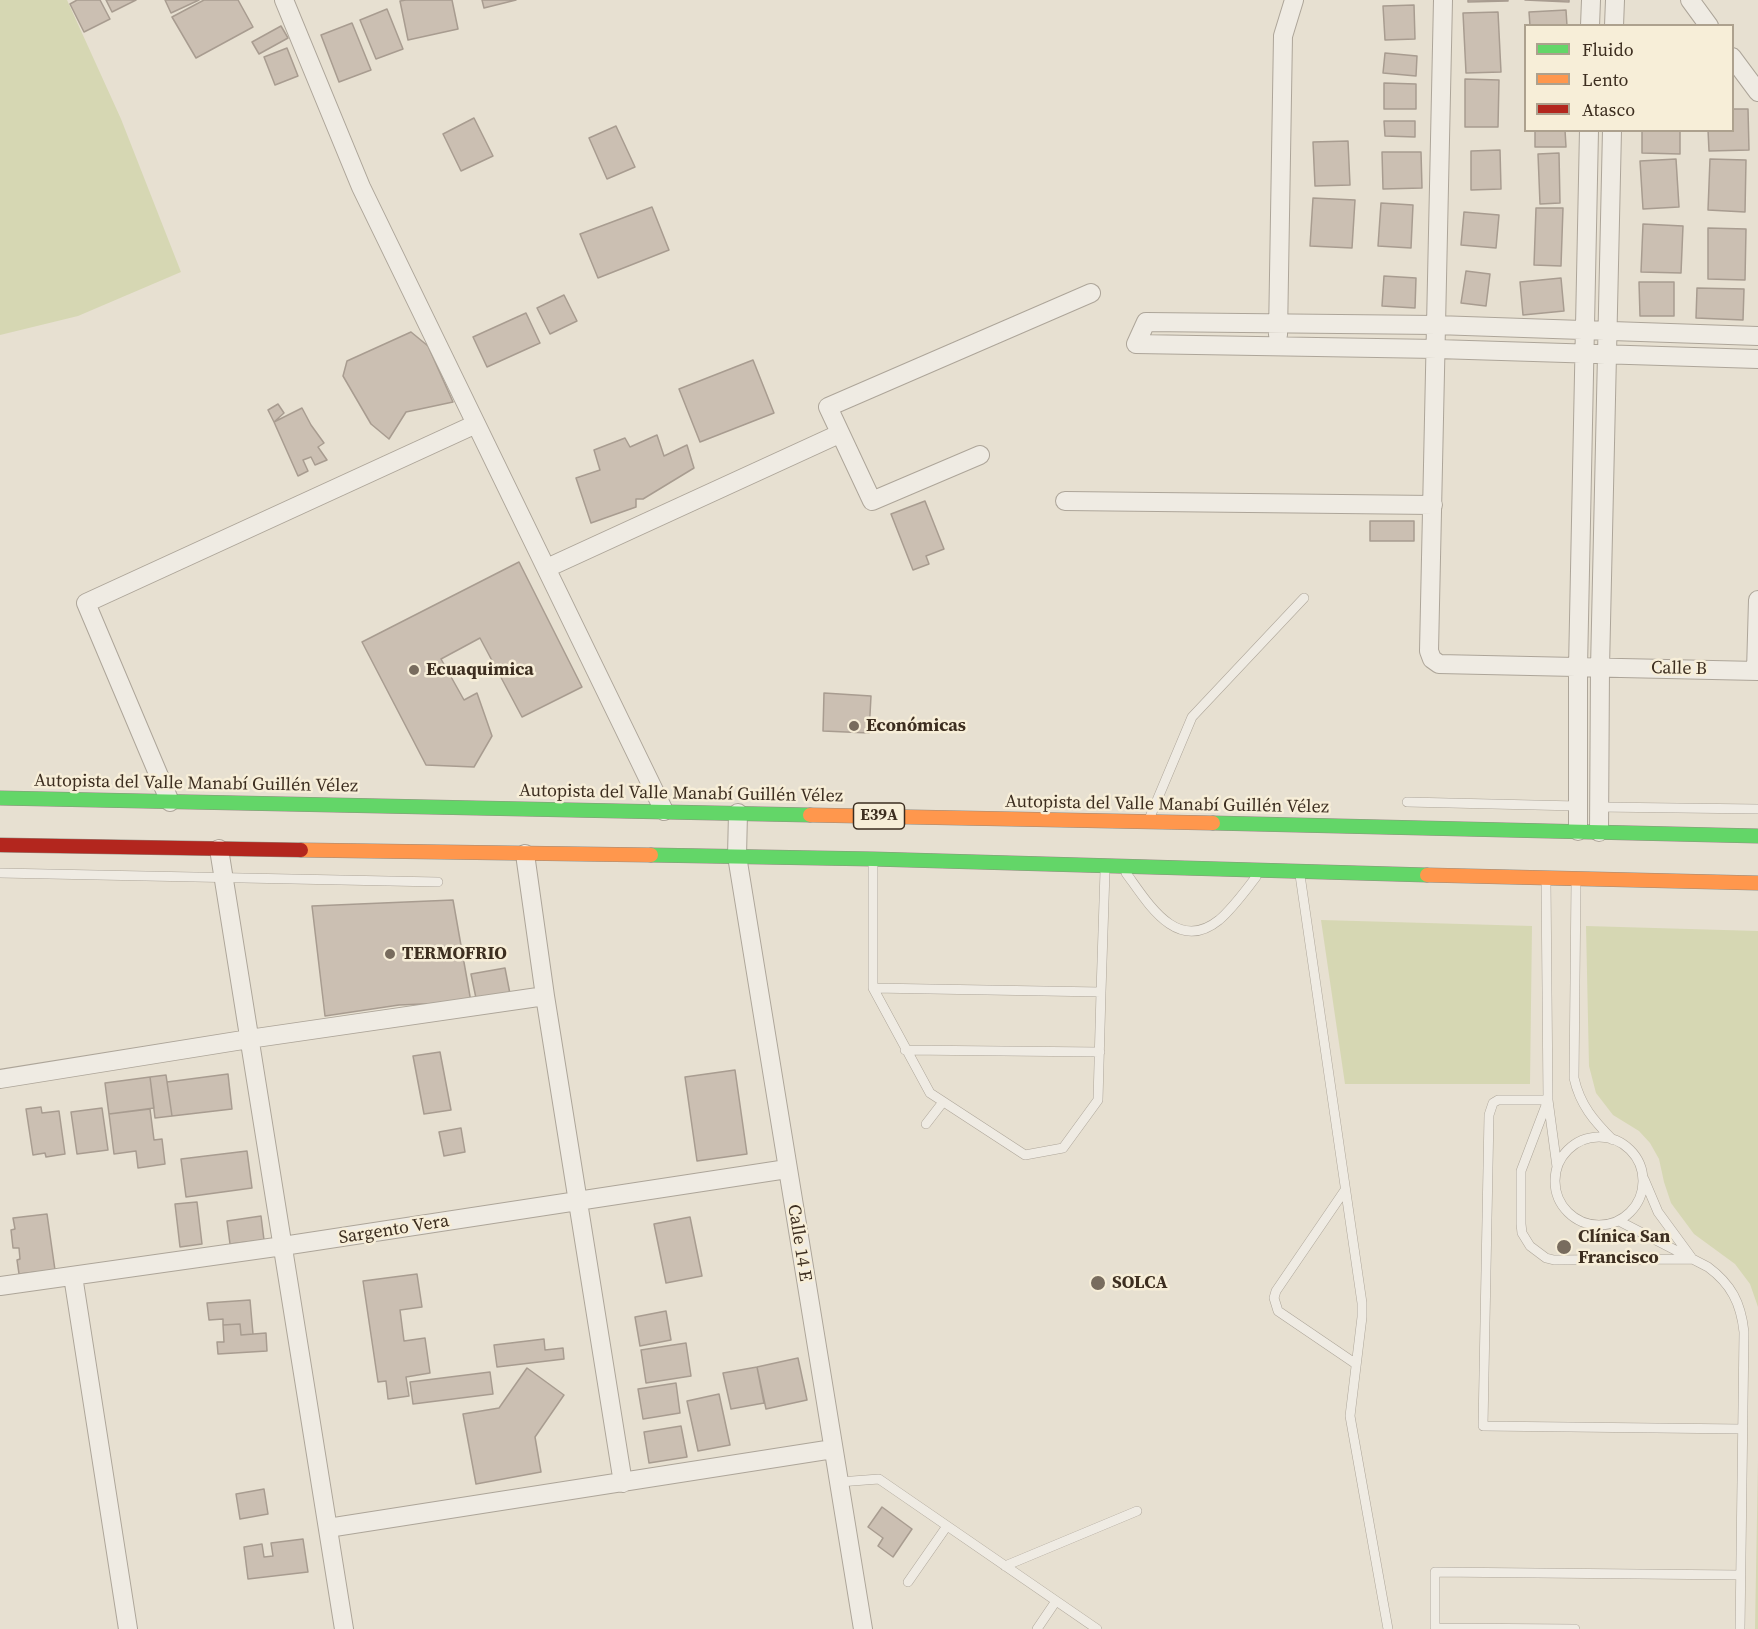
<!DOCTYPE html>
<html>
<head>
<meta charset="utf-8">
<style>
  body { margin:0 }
  #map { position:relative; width:1758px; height:1629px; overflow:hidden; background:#e7e0d1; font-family:"Source Serif 4",serif }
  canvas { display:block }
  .legend { position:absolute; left:1524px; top:24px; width:210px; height:108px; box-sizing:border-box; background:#f7eed8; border:2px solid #ada18e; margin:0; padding:8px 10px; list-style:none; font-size:18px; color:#3d2e20 }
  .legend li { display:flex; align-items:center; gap:12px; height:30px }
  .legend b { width:30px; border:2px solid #ada18e }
</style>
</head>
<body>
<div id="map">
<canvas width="1758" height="1629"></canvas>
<ul class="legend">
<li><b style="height:8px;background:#63d668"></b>Fluido</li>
<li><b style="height:8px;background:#ff974d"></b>Lento</li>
<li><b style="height:8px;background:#b3261e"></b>Atasco</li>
</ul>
</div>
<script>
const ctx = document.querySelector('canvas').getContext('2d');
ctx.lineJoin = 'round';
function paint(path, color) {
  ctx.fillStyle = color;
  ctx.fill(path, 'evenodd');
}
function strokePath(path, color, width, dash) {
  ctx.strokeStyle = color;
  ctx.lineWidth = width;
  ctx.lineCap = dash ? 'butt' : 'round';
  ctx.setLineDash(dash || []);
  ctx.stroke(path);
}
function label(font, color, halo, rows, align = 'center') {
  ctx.font = font + ' "Source Serif 4",serif';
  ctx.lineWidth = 5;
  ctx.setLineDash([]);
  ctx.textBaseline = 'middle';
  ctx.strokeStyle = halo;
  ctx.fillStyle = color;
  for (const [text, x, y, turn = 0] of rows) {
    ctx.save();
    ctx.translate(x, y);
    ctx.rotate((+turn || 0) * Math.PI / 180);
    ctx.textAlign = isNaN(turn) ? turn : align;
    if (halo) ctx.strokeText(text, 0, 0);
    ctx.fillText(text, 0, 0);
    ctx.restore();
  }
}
paint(new Path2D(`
  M0,0h67l54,119 60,153 -103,44 -78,19z
  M1321,920l211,6 -2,158h-185z
  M1586,926l172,5v376l-8,-23 -15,-20 -41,-30 -23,-31 -7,-21 -5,-23 -9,-16 -11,-12 -26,-16 -17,-22 -7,-27z
  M1758,1460v169h-3z`), '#d6d7b3');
const building = new Path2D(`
  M77,0h23l10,19 -26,13 -14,-28z
  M106,0h30l-24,12z
  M165,0h34l-28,13z
  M204,0h34l15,27 -57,31 -24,-41z
  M406,0h46l6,29 -50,11 -8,-39z
  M482,0h34l-32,8z
  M1468,0h40v1l-40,1z
  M1525,0h44v2z
  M1414,5l1,34 -30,1 -2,-34z
  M387,9l16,40 -27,10 -16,-39z
  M1566,10l1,16h-37l-1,-14z
  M1498,12l3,60 -35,1 -3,-60z
  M352,23l19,47 -32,12 -18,-47z
  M281,26l7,12 -29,16 -7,-12z
  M287,48l11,28 -23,9 -11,-28z
  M1385,53l32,3 -1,20 -33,-3z
  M1465,79l34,1 -1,47h-33z
  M1384,83l32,1v25h-32z
  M1732,109h16l1,41 -40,1 -1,-21h24z
  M474,118l19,38 -32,15 -18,-37z
  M1384,121h31v16l-30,-1z
  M616,126l19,41 -28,12 -18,-41z
  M1535,130h30l1,17h-31z
  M1642,130h38v24l-38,-1z
  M1348,141l2,44 -35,1 -2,-44z
  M1500,150l1,39 -30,1v-39z
  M1382,152h39l1,36 -39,1z
  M1559,153l1,50 -20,1 -2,-50z
  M1676,159l3,48 -36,2 -3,-48z
  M1710,159l36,1 -1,52 -37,-2z
  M1313,198l42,2 -3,48 -42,-2z
  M1381,203l32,2 -2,43 -33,-2z
  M652,207l17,43 -71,28 -18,-44z
  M1536,208h27l-2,58 -27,-1z
  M1464,212l35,3 -3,33 -35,-3z
  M1643,224l40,2 -2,47 -40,-1z
  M1708,228l38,1 -1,51 -37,-1z
  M1466,271l24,3 -4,32 -25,-3z
  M1384,276l32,2 -1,30 -33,-2z
  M1561,278l3,33 -41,4 -3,-33z
  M1639,282h35v34h-34z
  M1697,288l47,1 -1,31 -47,-2z
  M564,295l13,26 -27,13 -13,-26z
  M526,313l14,30 -53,24 -14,-30z
  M411,332l17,14 25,56 -47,10 -17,27 -18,-15 -28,-48 4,-15z
  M753,360l21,53 -74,29 -21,-53z
  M278,404l6,9 -10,9 -6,-12z
  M302,408l9,17 13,18 -6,4 9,13 -12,5 -4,-8 -8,3 5,11 -10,5 -24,-54z
  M657,435l7,21 23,-11 7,23 -51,31h-7v8l-45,16 -15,-45 24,-8 -6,-20 31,-12 5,9z
  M925,501l19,48 -18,7 3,8 -16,6 -22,-56z
  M1370,521h44v20h-44z
  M519,562l63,125 -60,30 -42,-79 -39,21 23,41 13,-7 15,43 -18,31 -48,-2 -64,-123z
  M824,693l47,3 -2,37 -46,-2z
  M453,900l18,102 -72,3 -74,11 -13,-110z
  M505,968l6,31 -34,4 -6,-29z
  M440,1052l11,58 -27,4 -11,-58z
  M735,1070l12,84 -50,7 -12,-84z
  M228,1074l4,35 -60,7 -5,-34z
  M166,1075l6,41 -17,2 -5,-41z
  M150,1077l4,31 -45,6 -4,-31z
  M41,1107l1,6 17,-2 6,43 -19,3 -1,-4 -12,2 -7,-46z
  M102,1108l6,42 -31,4 -6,-42z
  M150,1109l4,31 8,-1 3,25 -27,4 -2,-17 -22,3 -5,-40z
  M461,1128l4,24 -21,4 -5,-24z
  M247,1151l5,37 -66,9 -5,-38z
  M197,1202l5,42 -22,3 -5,-43z
  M47,1214l8,56 -36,4 -2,-14 3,-1 -1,-11h-6l-2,-18 4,-1 -2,-11z
  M261,1216l3,24 -34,4 -3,-23z
  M690,1217l12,59 -36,7 -12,-59z
  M417,1274l5,33 -22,3 4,31 21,-3 5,35 -24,4 3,19 -21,3 -2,-18 -8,1 -15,-101z
  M250,1300l3,34 -12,1 -1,-11 -17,1v-6l-14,1 -2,-17z
  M666,1311l5,29 -31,6 -5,-29z
  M240,1324l1,11 25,-2 1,18 -49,3 -1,-12h7l-1,-17z
  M544,1339l1,11 18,-2 1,11 -67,8 -3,-22z
  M686,1343l5,33 -45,7 -5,-33z
  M798,1358l9,42 -41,9 -9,-42z
  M757,1367l7,36 -33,6 -8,-36z
  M527,1368l37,27 -29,42 6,35 -65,12 -13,-70 36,-6z
  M490,1372l3,22 -80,10 -3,-22z
  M676,1383l4,30 -37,6 -5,-30z
  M719,1394l11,51 -32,6 -11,-50z
  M681,1426l6,31 -38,6 -5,-31z
  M264,1489l4,25 -28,5 -4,-25z
  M882,1507l30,22 -19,28 -15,-11 5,-8 -15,-11z
  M303,1539l5,33 -60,7 -4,-32 18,-3 2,13 9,-1 -2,-13z`);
paint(building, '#cbbfb2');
strokePath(building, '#a89c90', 1.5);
const lane = new Path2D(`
  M1407,802l170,4
  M1598,807l160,2
  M1150,817l42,-100 112,-119
  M0,873l438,9
  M1126,873c22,30 51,81 93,47 14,-12 26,-29 37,-43
  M1300,875l62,428v14l-12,99 38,213
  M1546,881l2,219 9,67
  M1576,882l-2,196c6,27 20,43 39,62
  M873,988l228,4 -3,108 -35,48 -38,7 -95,-62 -57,-105v-125
  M1101,992l4,-121
  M905,1050l195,2
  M926,1124l17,-22
  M1555 1181a44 44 0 1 1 88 0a44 44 0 1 1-88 0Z
  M1644,1179l14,33 33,45
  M1345,1190l-69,101 -2,7 4,13 78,53
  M1619,1221l89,46c23,17 33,36 36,65l-4,297
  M1692,1259l-138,1 -8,-2 -16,-12 -8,-13 -1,-9v-53l27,-71h-50l-5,3 -4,12 -6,311 259,3
  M839,1482l40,-3 218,150
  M1005,1566l132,-55
  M908,1582l39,-56
  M1037,1629l19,-28
  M1575,1629l-140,-1v-56l305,3`);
const street = new Path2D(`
  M284,0l77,187 303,624
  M1443,0l-14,651 3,8 7,5 319,7
  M1690,0l19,26
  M1590,26l1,-26
  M1614,26l1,-26
  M1732,57l26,35
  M1278,335l5,-299 11,-36
  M1758,336l-322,-11 -290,-3 -10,22 301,5 321,10
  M980,455l-108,46 -44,-94 263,-114
  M1065,501l368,4
  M547,568l292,-134
  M1756,671l2,-71
  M170,802l-84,-199 390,-179
  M738,813l-1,43 126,773
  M1578,831v-163l11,-538
  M1599,832l1,-164 12,-538
  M219,849l125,780
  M525,854l20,142 78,487
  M0,1079l249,-40 296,-43
  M73,1276l55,353
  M0,1286l283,-40 504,-77
  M328,1528l505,-79`);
const fast = new Path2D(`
  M0,798l810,17
  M1213,823l545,13
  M651,855l222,4 554,16`);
const slow = new Path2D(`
  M810,815l403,8
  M301,850l350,5
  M1427,875l331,8`);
const jam = new Path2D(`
  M0,845l301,5`);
strokePath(lane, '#ada599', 10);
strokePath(street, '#ada599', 20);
strokePath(fast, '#928b80', 15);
strokePath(slow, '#928b80', 15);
strokePath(jam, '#928b80', 15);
strokePath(lane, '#efebe3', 9);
strokePath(street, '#efebe3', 18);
strokePath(fast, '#63d668', 14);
strokePath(slow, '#ff974d', 14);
strokePath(jam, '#b3261e', 14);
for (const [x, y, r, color] of [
  [414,670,6,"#786c5e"],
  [854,726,6,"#786c5e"],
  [390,954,6,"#786c5e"],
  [1564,1247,8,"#786c5e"],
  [1098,1283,8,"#786c5e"]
]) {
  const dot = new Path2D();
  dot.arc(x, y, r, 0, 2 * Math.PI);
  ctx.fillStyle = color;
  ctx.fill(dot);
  strokePath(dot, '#f7eed8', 2);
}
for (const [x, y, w] of [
  [879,816,51]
]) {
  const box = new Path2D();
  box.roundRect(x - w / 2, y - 13, w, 26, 4.5);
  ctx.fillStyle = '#f7eed8';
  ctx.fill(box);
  strokePath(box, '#3d2e20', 1.5);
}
label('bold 16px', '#3d2e20', null, [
  ["E39A",879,816]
]);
label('18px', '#3d2e20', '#f7eed8', [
  ["Calle B",1679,669,1],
  ["Autopista del Valle Manabí Guillén Vélez",196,784,1],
  ["Autopista del Valle Manabí Guillén Vélez",681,794,1],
  ["Autopista del Valle Manabí Guillén Vélez",1167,805,1],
  ["Sargento Vera",394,1230,-9],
  ["Calle 14 E",799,1243,81]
]);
label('bold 18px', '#3d2e20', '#f7eed8', [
  ["Ecuaquimica",426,670],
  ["Económicas",866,726],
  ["TERMOFRIO",402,954],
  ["Clínica San",1578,1237],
  ["Francisco",1578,1258],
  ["SOLCA",1112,1283]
], 'left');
</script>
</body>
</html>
